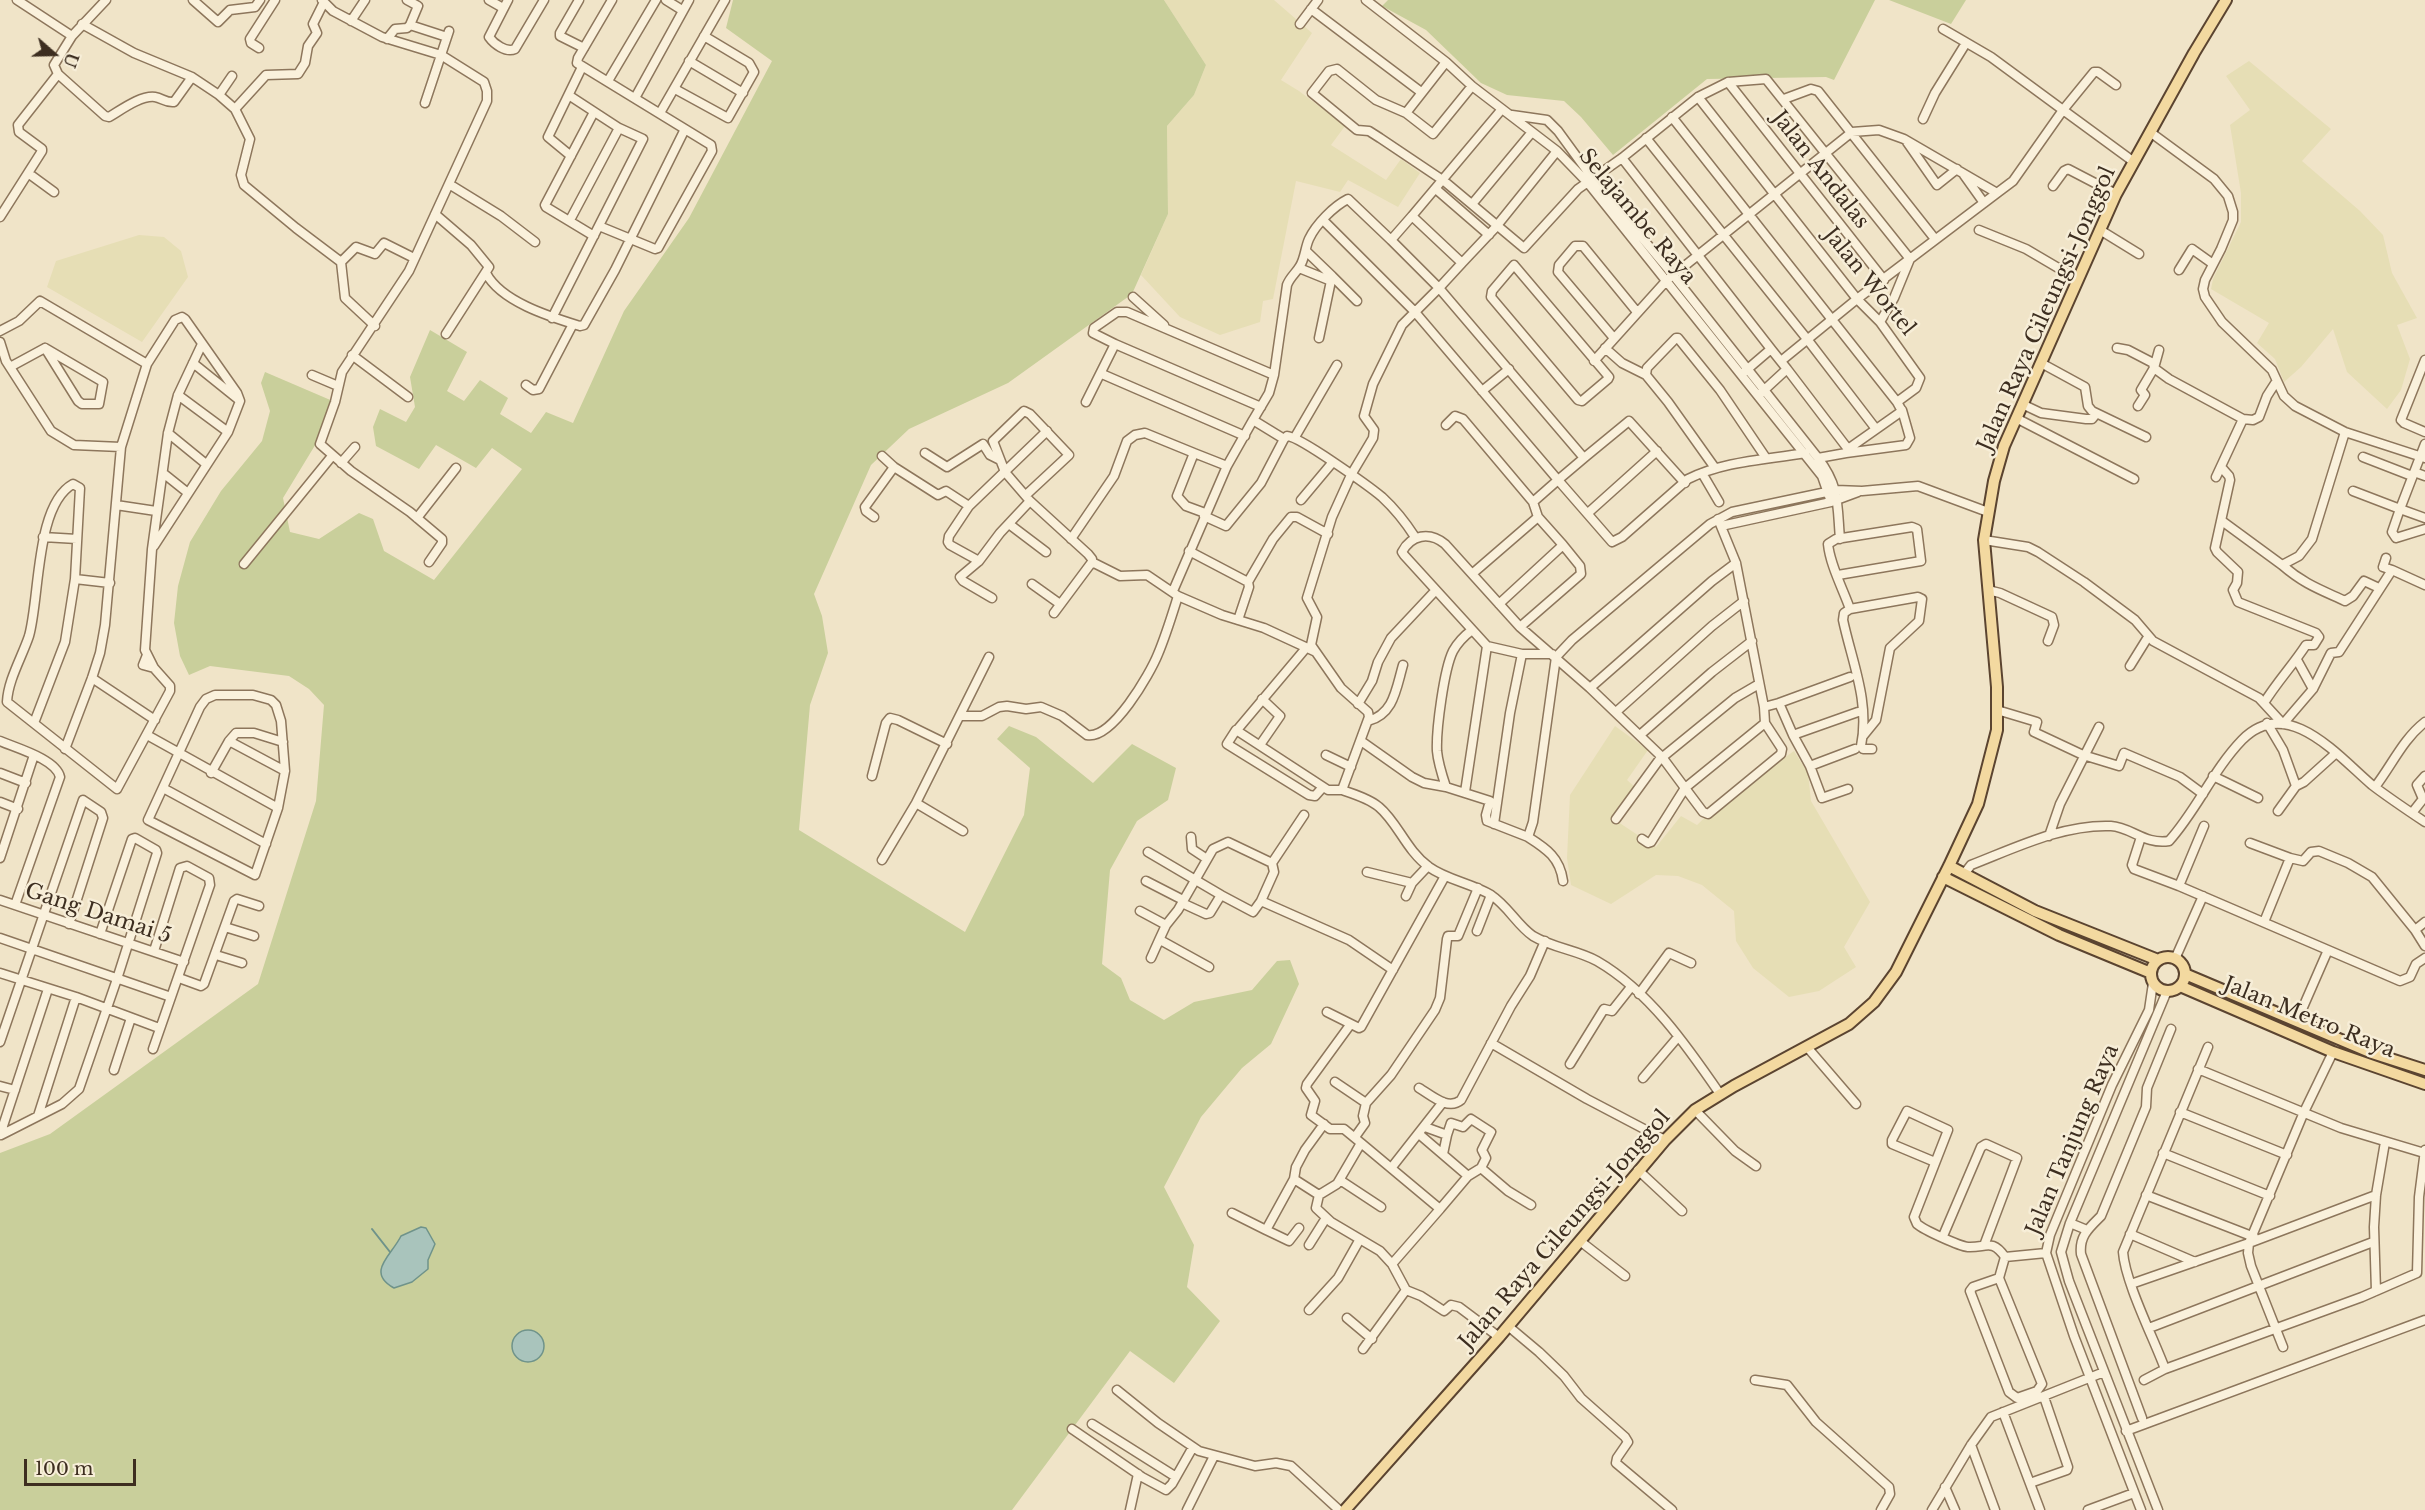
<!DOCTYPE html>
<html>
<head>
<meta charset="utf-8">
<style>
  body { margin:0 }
  #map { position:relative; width:2425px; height:1510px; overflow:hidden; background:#f0e4c8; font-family:"Libre Baskerville",serif }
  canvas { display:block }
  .north { position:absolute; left:24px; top:24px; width:60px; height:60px; -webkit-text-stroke:4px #f7eed8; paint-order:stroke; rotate:110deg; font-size:16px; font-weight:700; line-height:24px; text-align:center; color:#3d2e20 }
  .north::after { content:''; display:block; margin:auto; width:21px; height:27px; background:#3d2e20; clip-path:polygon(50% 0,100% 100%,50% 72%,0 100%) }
  .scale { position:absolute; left:24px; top:1459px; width:112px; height:27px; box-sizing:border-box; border:3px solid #3d2e20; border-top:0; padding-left:8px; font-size:18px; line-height:21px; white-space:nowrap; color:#3d2e20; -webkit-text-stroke:4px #f7eed8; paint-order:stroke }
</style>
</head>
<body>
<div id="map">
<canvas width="2425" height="1510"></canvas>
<div class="north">U</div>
<div class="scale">100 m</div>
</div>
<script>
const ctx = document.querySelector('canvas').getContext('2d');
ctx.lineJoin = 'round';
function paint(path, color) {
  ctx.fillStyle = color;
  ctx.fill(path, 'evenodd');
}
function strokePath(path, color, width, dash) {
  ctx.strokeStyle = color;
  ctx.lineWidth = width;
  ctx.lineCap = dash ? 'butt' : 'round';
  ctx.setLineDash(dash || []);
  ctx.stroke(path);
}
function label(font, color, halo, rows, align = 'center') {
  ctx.font = font + ' "Libre Baskerville",serif';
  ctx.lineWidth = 5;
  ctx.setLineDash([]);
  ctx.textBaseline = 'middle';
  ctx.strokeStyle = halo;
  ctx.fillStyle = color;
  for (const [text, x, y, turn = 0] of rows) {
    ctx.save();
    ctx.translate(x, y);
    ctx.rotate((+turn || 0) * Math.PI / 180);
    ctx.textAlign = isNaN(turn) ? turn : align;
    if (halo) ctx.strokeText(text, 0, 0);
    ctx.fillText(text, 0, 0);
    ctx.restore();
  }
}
paint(new Path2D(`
  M1164,0h110l38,33 -31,47 18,11 46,35 -14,19 55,35 15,-21 19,14 -22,34 -50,-27 -8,12 -44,-11 -23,118 -10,2 -3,21 -40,13 -40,-18 -39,-42 27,-61 -1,-88 27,-31 12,-30z
  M2249,61l82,68 -29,32 58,50 23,24 9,38 25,45 -20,7 13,34 -9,31 -14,19 -40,-37 -14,-43 -32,38 -17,15 -9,-23 -18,-16 12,-20 -58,-34 2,-10 28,-57v-29l-11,-68 20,-15 -24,-34z
  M139,235l25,2 17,14 7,26 -46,65 -95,-55 9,-26z
  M1615,726l33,24 -21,30 9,8 -21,32 41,27 25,-31 16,9 23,-22 74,-52 14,22 3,28 59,101 -26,45 12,20 -37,24 -30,6 -36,-29 -17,-27 -2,-30 -32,-26 -24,-9 -22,-1 -45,29 -40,-19 -4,-27 3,-63z`), '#e6deb5');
paint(new Path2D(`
  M733,0h431l42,65 -12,30 -27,31 1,88 -36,80 -124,89 -99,46 -38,36 -57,129 8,22 6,37 -18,52 -11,125 166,102 59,-117 6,-47 -33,-29 12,-13 27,11 57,46 39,-39 44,24 -8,32 -31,21 -27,49 -8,94 19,14 9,22 34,20 30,-18 58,-12 25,-29 13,-1 9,24 -28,60 -29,24 -41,49 -37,70 30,58 -7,42 33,34 -46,62 -44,-32 -118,159h-1012v-357l50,-19 208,-150 58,-183 8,-96 -15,-16 -20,-13 -79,-10 -21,9 -9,-19 -6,-33 4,-37 12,-44 31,-51 41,-50 8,-30 -9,-28 4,-11 70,30 -1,12 -51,84 7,34 29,7 40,-26 14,6 11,32 50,29 88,-111 -30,-21 -16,20 -40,-23 -17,24 -43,-23 -3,-19 7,-18 26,13 9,-15 -5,-30 20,-47 37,22 -20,39 17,10 16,-21 28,18 -8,16 31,19 15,-21 27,11 51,-112 65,-93 83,-157 -46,-33z
  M1388,0h487l-41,80 -8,-3 -119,2 -94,76 -32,-38 -17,-16 -57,-6 -26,-12 -55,-53 -44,-24z
  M1889,0h77l-15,24z`), '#c9cf9b');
const water = new Path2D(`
  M421,1227l5,1 9,16 -7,16v9l-16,13 -18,6c-29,-16 -2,-33 7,-52z
  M512 1346a16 16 0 1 1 32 0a16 16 0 1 1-32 0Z`);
paint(water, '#a9c4bc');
strokePath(water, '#6f938a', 1.5);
strokePath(new Path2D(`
  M372,1229l18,23`), '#6f938a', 2);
const minor = new Path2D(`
  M17,0l55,36 34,-36
  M193,0l25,22 12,-12 25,-3 5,-7
  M322,0l11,11 49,26 59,18 43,27 3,9v10l-78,170 -67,101 -7,30 -15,42 31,27 59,41 32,27v4l-13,19
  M407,0l11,6 -8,19
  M489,0l14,8
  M508,0l-19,37c5,7 17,16 26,12l29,-49
  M579,0l-19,33v3l24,12
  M666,0l16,10
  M1366,0l80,62 26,24 85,65 31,32 234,293 9,26
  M1311,9l110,83
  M351,21l14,-21
  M82,24l52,29 58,24 27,18 16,14 15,30 -9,36 3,10 52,43 45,34 4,36 30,28
  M1300,24l18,-24
  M1943,29l48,28 72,53 31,-38h4l18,13
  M72,36l-18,29 4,9 47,42 4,1c12,-7 32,-22 46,-20 7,1 11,6 19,5l18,-25
  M387,39l8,-10 12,-1 3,-3 37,12
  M259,48l-8,-5 -1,-4 25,-39
  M689,61l54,32
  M608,81l48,-81
  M1728,82l156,198
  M1472,86l-39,48 -27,-21 -30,-13 -39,-31 -8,2 -17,22 45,37 12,1 11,7 64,43 80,67 54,-59 44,-31 76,-61 30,-15 38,-3 144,180 -16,39 -14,24
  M675,89l53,29 26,-46 -5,-9 -45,-27
  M219,95l13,-19
  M1698,97l159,202 23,23 40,56 -4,10 -19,14 5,9 -54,38 -2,4 -28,5
  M635,98l54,-98
  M1784,99l27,-10 7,2 117,148
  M425,103l24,-72
  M235,109l31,-34 32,-1 7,-11 3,-17 9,-13 -4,-9 11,-22
  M1502,109l-90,107 50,47 33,-35 62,-77
  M594,112l-49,93 1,2 48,29
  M660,113l65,-113
  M1406,113l40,-51
  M1512,115l35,5 11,11 35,48 80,96 145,183c22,29 19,46 22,81
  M1672,117l225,285
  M1923,119l12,-26 31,-50
  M2150,132l64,47 14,17 5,16v8l-12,29 -16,31 -2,9 2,8 17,25 50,48 12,26 11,10 50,26 80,26
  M1646,138l161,201 69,90
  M1907,142l30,43 20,-16
  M571,156l-23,-19 34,-70
  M1622,158l149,191
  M28,173l26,19
  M1964,175l20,28
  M449,184l52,32 34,26
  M2053,186l11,-15 4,-2 48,25
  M1437,190l52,45
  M1473,203l59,-71
  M435,214l36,31 18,22 -43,67
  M1412,216l-21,24 48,48 23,-25
  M0,217l42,-66v-2l-23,-17 -1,-7 40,-51
  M570,220l49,-92
  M1323,220l92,92 143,168 -25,22
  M599,226l56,23 3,-1 54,-97 -1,-6 -134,-82 1,-5 34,-58
  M1979,230l47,19 51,30
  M2100,230l39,24
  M1391,240l-43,-41c-14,7 -32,25 -39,40 -4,9 -4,19 -9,27 -4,7 -10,11 -13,19l-13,90 -5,18 -16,27 31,19 3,-3c12,0 83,51 95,61 13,12 24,26 33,40
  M1306,251l26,25
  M341,262l15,-15 19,7 9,-11 30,15
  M1514,265l95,112 -1,2 -26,22 -4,-1 -87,-103 1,-6z
  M1299,268l32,13
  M2179,270l13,-21 21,15
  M486,273c15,29 65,44 94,53l4,-1 31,-55 70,-141
  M1133,297l31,28
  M552,318l91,-179 -24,-11 -49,-32
  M0,331l19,-10 21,-20 107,63
  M1613,337l-55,-65 1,-7 16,-19h8l54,66
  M1319,338l13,-62 25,25
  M0,342l6,19 45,70 23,14 47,2
  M1605,348l17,15 24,12
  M2117,348l11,2 25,13 1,5 -13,22 4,5 -7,11
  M2159,350l-5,18 15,11 74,40 10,1 6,-3 8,-21 9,-14
  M352,355l56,42
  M2425,360l-24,60 3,3 21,9
  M1594,361l73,-81 185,-148 27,-2 25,9 93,54 16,-12 50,-71 71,52
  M1781,361l76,-62 140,-106
  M193,363l46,37
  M2041,363l44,24 3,19 4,5 54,26
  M10,367l35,-19 58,34 -4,22h-17l-4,-3 -33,-53
  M1787,369l61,80
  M1743,373l28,-24 16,20 -26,24
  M1102,374l143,62
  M312,375l26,11
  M526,385l7,5 6,-1 34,-65
  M1482,391l27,-22
  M178,395l50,37
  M1086,402l29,-58
  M2022,404l19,9 45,6h6l4,-5
  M1261,407l-146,-63 -22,-11 1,-5 23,-16h10l147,63
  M2016,418l118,61
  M1446,425l9,-9 8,3 70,83 5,15 25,28
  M168,433l38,31
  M1295,437l42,-72
  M2425,444l-25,65 25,9
  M925,453l22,14 36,-23 7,11 10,5
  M1846,453l60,-8 4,-7 -8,-28
  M882,456l12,11 44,28 8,-4 23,15
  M2363,457l49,19
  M1584,458l-26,22 54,62 10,-5 66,-58c37,-18 76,-19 117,-26
  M341,463l14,-16
  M2221,467l8,9 1,4 -15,68 2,4 21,20 -1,11 -4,7 5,12 78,31 3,4 -5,8h-8c-13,20 -29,37 -42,58
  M1715,468l-47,-66 -22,-27 1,-7 29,-30h2l42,52 46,68
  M2414,472l11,4
  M163,473l25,20
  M1702,473l17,29
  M2216,477l27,-58
  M1685,483l-56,-62 -45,37 -145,-170 -37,37 -29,59 -9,32 10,14 -1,8 -22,37 -19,42 -25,81 10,19 -6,28 30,43 27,24 1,5 -27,73c12,4 28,9 37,17 19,16 27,43 50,60 18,13 42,16 62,28 17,11 26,30 42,41 20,12 44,14 64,25 52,30 90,85 123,133
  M2353,491l47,18 -8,23 4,6 29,-9
  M1026,495l43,-40 -39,-41 -6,-3 -31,30 12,31 25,29 58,53 4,5v3l28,14 27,-1 31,21 44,19 42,13 50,23
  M1301,500l31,-37
  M116,505l40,6
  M1205,513l-19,-7 -9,-10 17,-43 33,13 26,-46
  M1588,513l69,-62
  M1204,516l22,10 35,-43 23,-44
  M874,517l-8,-6 -1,-4 29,-40
  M417,518l39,-50
  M2222,521l60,44 17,-9 13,-17 33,-107
  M1009,524l37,28
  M1721,526l110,-24 27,-10
  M43,537l34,2
  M1071,539l43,-63 13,-35 8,-6 10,-2 49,20
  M1984,540l44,7 10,5 46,30 51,38 18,21 106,57 24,26
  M1189,551l59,31
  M2386,558l-3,9 9,3
  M979,561l-29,-16 -2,-3 1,-6 20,-30 78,-75
  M244,564l88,-108
  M2282,565c22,19 37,24 63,36l8,-5 11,-15 15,7
  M1472,574l66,-57
  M1838,575l83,-14 -4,-32 -5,-2 -76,12 -8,5c2,21 15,45 22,65l-6,4 -1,7c9,42 27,82 18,126l2,3h9
  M75,579l35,4
  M1032,584l28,20
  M1988,590l12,3 52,24 2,8 -6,16
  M1173,591l54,-125
  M992,598l-29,-17 -3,-4 19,-16 21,-28 30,-32
  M1499,604l64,-59 17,21 1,8 -61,53
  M1850,609l68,-12 4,2 -3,22 -29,27 -14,72 -13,16
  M1054,613l38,-51
  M1238,620l11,-33 -1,-5 25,-43 18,-22h6l31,17
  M1472,630c-8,6 -14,12 -19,21 -9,18 -17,79 -16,100 1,12 5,24 9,36l44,14 -4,14 1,6 41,16 5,-15 23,-165 16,-17 138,-116 22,-12 104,-22 26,1 56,-5 70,26
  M1552,654h-30l-35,-8 -83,-91 -2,-3c9,-17 27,-21 43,-8l75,83 70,61 72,69 23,31 80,-65 -1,-16 -28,-144 -18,-44
  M147,655l-4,10 11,3
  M2297,660l16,29
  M2130,666l18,-29
  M92,678l63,42
  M1590,688l122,-107 24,-18
  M215,695h38l18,5 5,5 5,16 4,50 -7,37 -23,67 -107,-55 52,-113 6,-8z
  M1779,703l71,-26
  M1358,704l14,-23 6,-19 13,-24 45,-48
  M1764,707l15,-4 14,32 17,31 12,32 26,-9
  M1997,710l40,12 -3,10 49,23 36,11 5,-13 56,24 23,17
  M1616,712l96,-86 32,-25
  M962,716h20l17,-9 8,-1 19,3 15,-2 21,9 25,19c25,5 63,-61 71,-81 8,-19 14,-39 20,-58
  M1368,721c26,-7 28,-32 35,-56
  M34,723l31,-81 10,-63 5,-91 -7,-4c-38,21 -33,114 -44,152 -7,21 -21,44 -22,66l110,87 53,-98v-5l-16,-18 -9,-18 7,-101 16,-116 10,-38 24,-51
  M2267,723l16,27 13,36
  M2283,724l30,-35 18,-36 8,-1 53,-82 33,15
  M1237,730l69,-82
  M147,735l131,73
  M1640,735l72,-63 40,-31
  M1793,735l65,-23
  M0,741c16,7 56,18 60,36l-45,128
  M229,741l56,30
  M1361,741l51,36 12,6 22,4
  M1260,745l20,-29 -18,-17
  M65,749l27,-71 8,-25 5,-28 16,-178 26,-83 28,-44 7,-3 3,2 52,74 3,8 -12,31 -74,114
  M1326,755l25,12
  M1810,766l45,-17
  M0,773l26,10
  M211,773l18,-32 7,-8h18l29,9
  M872,776l14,-53 4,-5 8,2 49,24
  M2213,776l45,22
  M1323,787l-8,9 -6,-1 -82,-51 9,-14 92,60h14
  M2375,787c17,-22 28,-48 50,-65
  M163,788l103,56
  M1465,792l22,-146
  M0,802l18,7
  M916,803l47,28
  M2278,811l18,-25 8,-4 31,-28
  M2412,813l11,-14 -6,-14 8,-9
  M1616,819l43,-59 76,-62 24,-14
  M1494,824l16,-111 12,-59
  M2049,836l11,-32 39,-77
  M1191,837l1,12 15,10
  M1528,837c19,12 32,21 35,44
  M2141,837l-9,28 2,4 45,17 221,95 10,-4 6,-13 9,-6
  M1642,839l6,4 3,-1 34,-54 18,24 5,2 73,-60 1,-5 -17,-26
  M2250,843l40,15 13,3 8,-9 8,-1 29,12 24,14 43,53 10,16
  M1148,852l73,43
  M0,858l34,-103
  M882,860l34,-57 73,-146
  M1367,872l45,11
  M1964,874l7,-9c44,-17 92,-41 140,-39 20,1 34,19 58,15 28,-31 44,-71 73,-101 45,-46 96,16 130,45 17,13 35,25 53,37
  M1146,881l37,19
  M2179,886l25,-60
  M1406,896l6,-13 16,-17
  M0,900l184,62
  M1261,901l13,-29 -2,-9 32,-48
  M1182,903l24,11 4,-1 11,-18 32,17 8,-11 88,39 44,30
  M1140,911l26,14
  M2264,922l26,-64
  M225,927l29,9
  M2415,930l10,-8
  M1477,931l14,-36
  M0,938l171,59
  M216,955l26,8
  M1151,958l9,-20
  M2175,959l28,-63
  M1209,967l-47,-26 -2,-3 6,-13 12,-15 35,-61 15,-7 44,21
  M0,973l76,24 83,31
  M179,978l22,8 3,-2 30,-83 3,-2 22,7
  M1639,994l30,-41 22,10
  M1327,1012l32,16 2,-1 84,-151
  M2297,1021l31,-71
  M0,1042l83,-242 18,12 2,6 -34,106
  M1491,1043l96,56 78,41
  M1807,1047l49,57
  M153,1049l57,-164 -1,-7 -22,-12 -7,2 -26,83
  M1570,1064l34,-55 8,2 19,-24
  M2198,1069l143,59 83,25
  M114,1070l17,-52
  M1643,1078l35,-41
  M1335,1082l31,21
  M0,1086l15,4
  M1419,1088c12,7 29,23 42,12l50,-94 19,-30 15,-35
  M1695,1110l40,41 21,15
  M2180,1112l107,43
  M38,1116l38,-119
  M1419,1134l49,42
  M0,1135l48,-146
  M1,1135l61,-31 17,-15 38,-110 40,-126 -1,-3 -21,-12 -3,1 -32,95
  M1355,1137l10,-14 -2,-7 3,-13 25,-28 44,-65 5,-12 7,-59 1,-3h10l20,-48
  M1361,1143l79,66 28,-33 13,-8 5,-10 -4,-8 9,-18 -20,-13 -8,8 -12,-4 -4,12 -22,-8
  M2163,1153l107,43
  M1443,1154l4,-19
  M1935,1162l-43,-18v-4l15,-29 41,19 -34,87 3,7c7,6 42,22 51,23 18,1 24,-9 37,10l-6,21 -26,9 -3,4 39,101 8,6 20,-7 5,-7 -43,-106
  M1392,1167l51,-65
  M1481,1168l27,23 23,14
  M1638,1170l44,41
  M1294,1179l25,16 18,-11 24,-41 -17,-14h-14l-19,-14 4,-14 -9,-13 1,-4 43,-59
  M1340,1180l41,27
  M1319,1195l-3,13 15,14 49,29 12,13 14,26 15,6 23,15 7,-6 8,2 40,30
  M2146,1195l108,42
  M1232,1213l34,17 28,-51 2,-12 9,-17 19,-26
  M2070,1223l17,7
  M1266,1230l23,11 10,-13
  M2130,1234l65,28
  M1943,1236l38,-89 5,-3 31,14 -32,85
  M1580,1241l45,35
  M1309,1245l17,-27
  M2005,1257l41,-4
  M1392,1264l48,-55
  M2131,1284l118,-41 127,-48
  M2376,1291l-2,-64 2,-32 9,-53
  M1309,1310l29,-32 22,-39
  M1347,1318l25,21
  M1508,1326l31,26 25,24 17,22 44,39 3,5 -11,16 -1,5 56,47
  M2149,1328l224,-86
  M2283,1347l-32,-81 -3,-13 1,-10 55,-131 29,-60
  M1363,1349l43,-59
  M2165,1369c-11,-30 -40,-87 -42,-117l85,-205
  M1755,1380l32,5 29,37 73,65 1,7 -9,16
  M2144,1380l21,-11 197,-72 55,-24 2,-76 6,-47
  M1117,1390l41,33 41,28 56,15 21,-3 15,3 48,44
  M2003,1412l37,98
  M2142,1418l-61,-164c-2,-18 8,-26 20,-38l45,-109 1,-19 24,-59
  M1092,1424l84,53
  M1072,1429l70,48 24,13 6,-6 21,-37
  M2126,1431l299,-111
  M1971,1445l24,65
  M2030,1483l37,-13 1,-3 -24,-70
  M1945,1487l10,23
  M1130,1510l8,-36
  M1187,1510l27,-54
  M1932,1510l39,-65 20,-28 113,-45
  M2088,1510l46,-17
  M2141,1510l-67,-174 -28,-83 4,-18 62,-150 37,-75 4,-27
  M2158,1510l-89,-229 -8,-29 9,-29 97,-232`);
const major = new Path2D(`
  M1949,866l86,45 123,49
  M1943,877l116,58 92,38
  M2151 974a17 17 0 1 1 34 0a17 17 0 1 1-34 0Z
  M2185,974l187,79 53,17
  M2180,986l153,66 92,32
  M1345,1510l154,-173 166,-197 30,-30 39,-24 115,-62 25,-22 22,-30 53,-106 29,-62 19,-74v-43l-13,-147 10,-59 10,-35 112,-252 78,-141 32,-53`);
strokePath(minor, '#8d765c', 11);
strokePath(major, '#5b4430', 14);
strokePath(minor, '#faf1dc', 8);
strokePath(major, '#f3d9a0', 10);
label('21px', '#3d2e20', '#f7eed8', [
  ["Jalan Andalas",1820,170,52],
  ["Selajambe Raya",1637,217,50],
  ["Jalan Wortel",1869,282,51],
  ["Jalan Raya Cileungsi-Jonggol",2047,309,-66],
  ["Gang Damai 5",98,914,18],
  ["Jalan Metro Raya",2309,1018,22],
  ["Jalan Tanjung Raya",2073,1140,-67],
  ["Jalan Raya Cileungsi-Jonggol",1565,1230,-49]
]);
</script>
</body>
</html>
